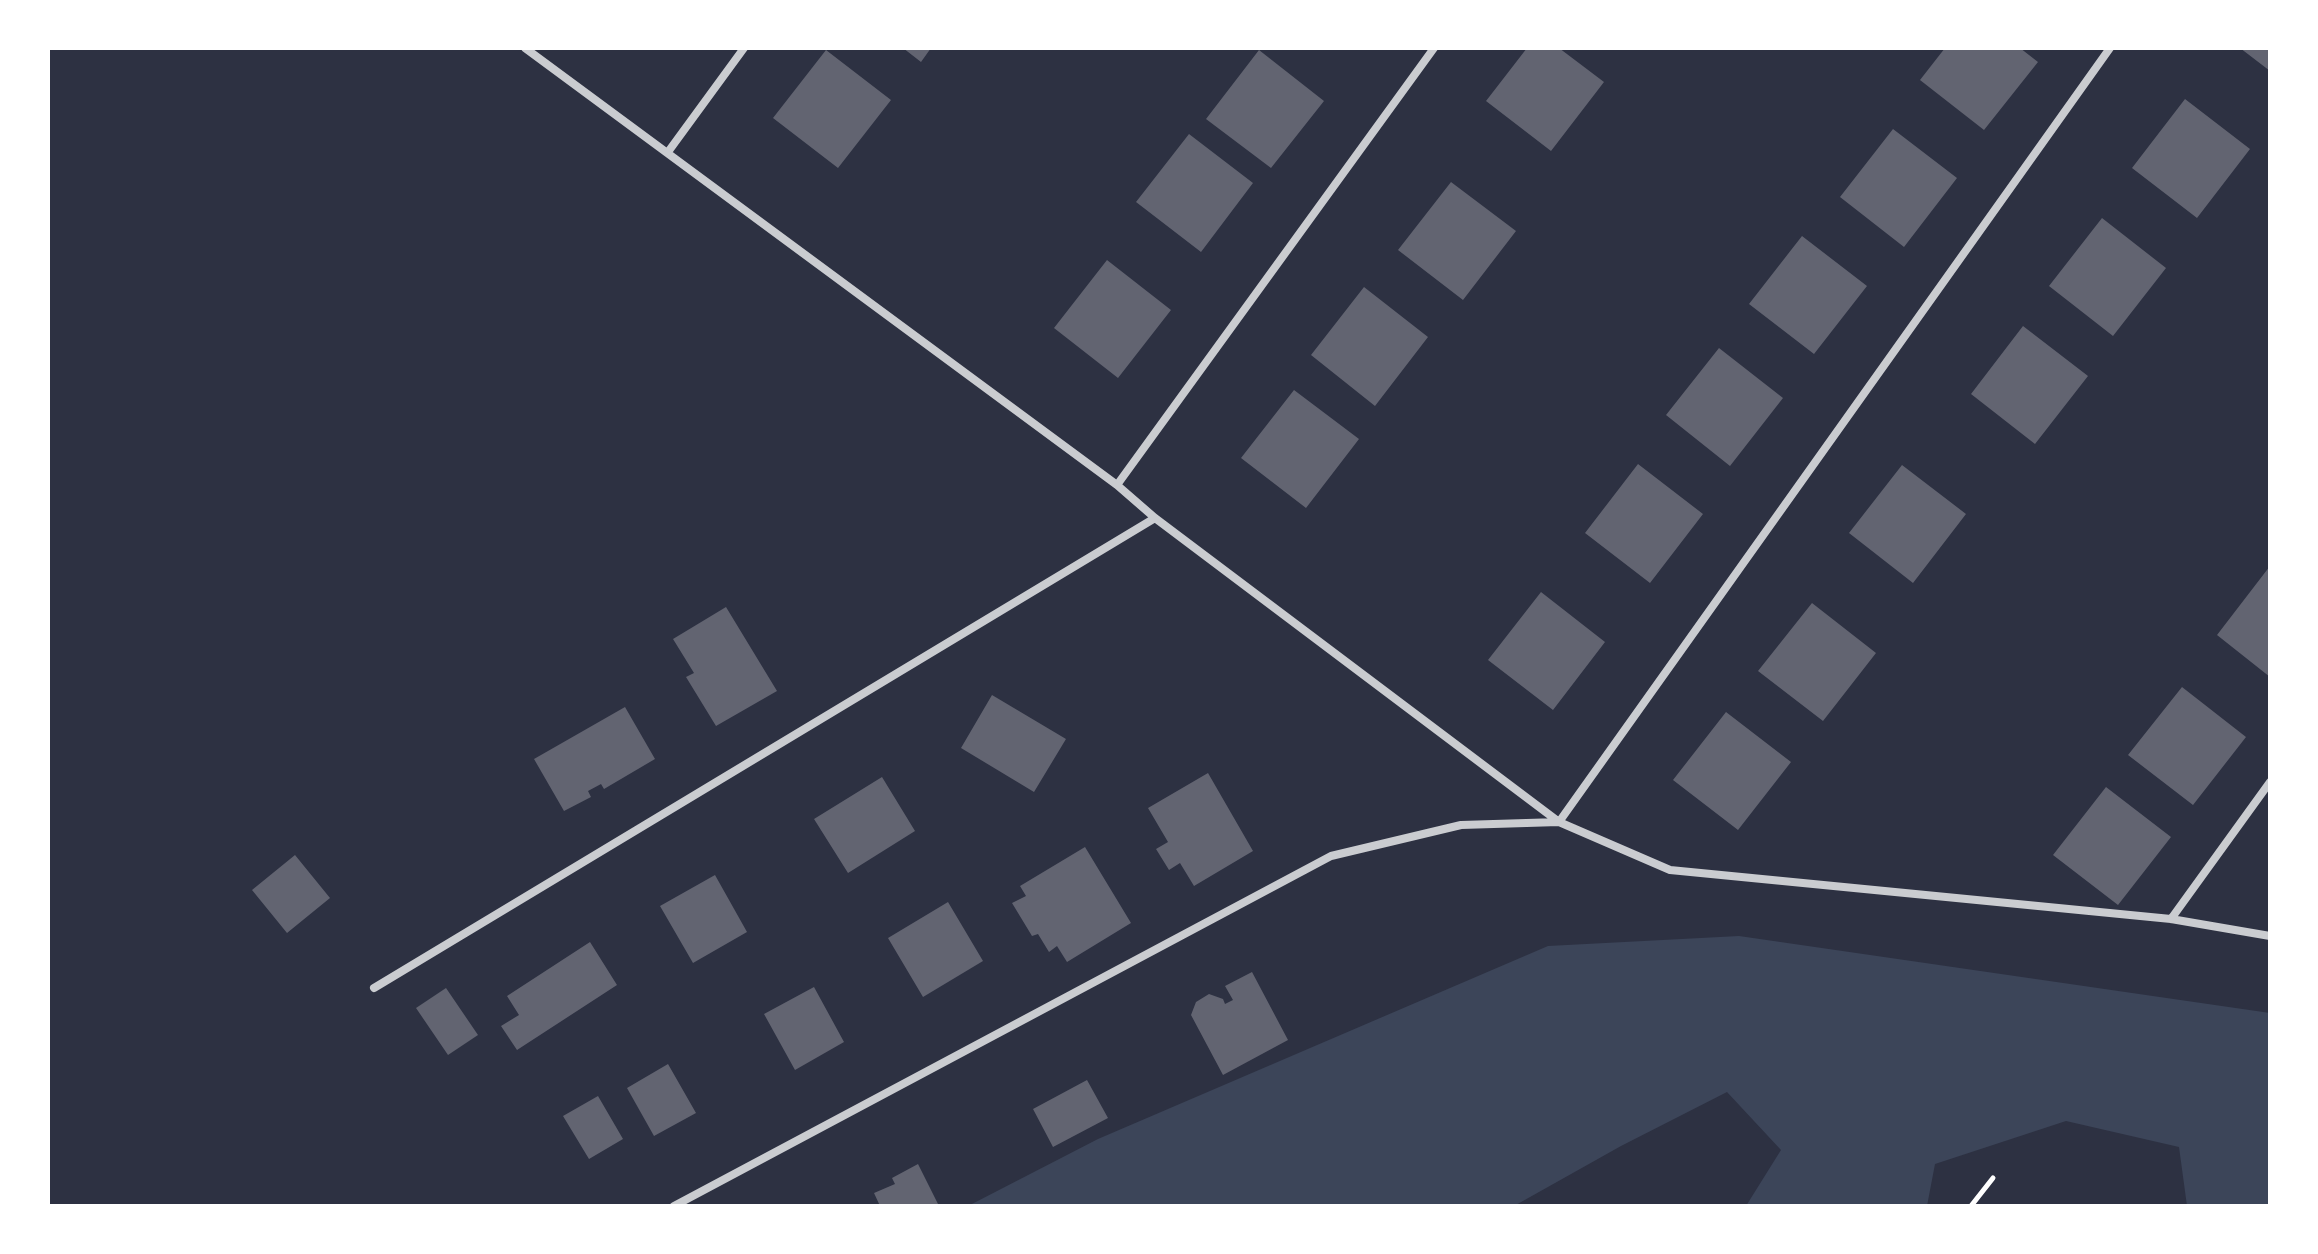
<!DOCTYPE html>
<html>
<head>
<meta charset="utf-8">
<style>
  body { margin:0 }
  #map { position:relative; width:2318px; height:1254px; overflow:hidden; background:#2d3142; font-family:Manrope,sans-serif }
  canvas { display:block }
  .frame { position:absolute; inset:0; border:50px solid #fff; pointer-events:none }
</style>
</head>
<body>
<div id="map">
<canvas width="2318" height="1254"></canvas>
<div class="frame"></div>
</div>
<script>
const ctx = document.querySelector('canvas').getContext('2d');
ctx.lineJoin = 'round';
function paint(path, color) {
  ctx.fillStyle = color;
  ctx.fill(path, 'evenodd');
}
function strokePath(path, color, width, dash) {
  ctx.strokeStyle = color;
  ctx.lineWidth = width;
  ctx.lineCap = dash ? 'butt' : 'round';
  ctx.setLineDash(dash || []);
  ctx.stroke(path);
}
paint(new Path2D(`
  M1739,936l531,77v193h-83l-8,-59 -113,-26 -131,43 -8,42h-181l35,-56 -54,-58 -106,54 -107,60h-546l130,-67 450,-193z`), '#3c4559');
paint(new Path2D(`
  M903,48h28l-10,14z
  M1527,48h32l45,34 -53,69 -65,-50z
  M1945,48h75l18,14 -54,68 -64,-50z
  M2240,48h30v23z
  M826,50l65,50 -53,68 -65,-50z
  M1259,50l65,51 -53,67 -65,-49z
  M2185,99l65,50 -53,69 -65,-50z
  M1893,129l64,49 -53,69 -64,-50z
  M1189,134l64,49 -52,69 -65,-50z
  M1451,182l65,49 -53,69 -65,-50z
  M2102,218l64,50 -53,68 -64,-50z
  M1802,236l65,50 -53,68 -65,-50z
  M1107,260l64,50 -53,68 -64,-50z
  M1364,287l64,50 -53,69 -64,-51z
  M2023,326l65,50 -53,68 -64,-50z
  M1719,348l64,50 -53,68 -64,-51z
  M1294,390l65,49 -53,69 -65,-50z
  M1638,464l65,50 -53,69 -65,-50z
  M1902,465l64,49 -53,69 -64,-50z
  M2270,566v111l-53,-42z
  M1541,592l64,50 -52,68 -65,-50z
  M1812,603l64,50 -53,68 -65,-50z
  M726,607l51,84 -61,35 -30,-49 8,-4 -21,-34z
  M2182,687l64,50 -53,68 -65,-50z
  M992,695l74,44 -32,53 -73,-44z
  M625,707l30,52 -51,30 -3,-5 -13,7 3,6 -27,14 -30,-52z
  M1726,712l65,50 -53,68 -65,-50z
  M1208,773l45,78 -59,35 -14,-23 -11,7 -13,-21 12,-7 -20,-34z
  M882,777l33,54 -67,42 -34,-54z
  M2106,787l65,50 -53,68 -65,-50z
  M1085,847l46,76 -64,39 -10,-16 -8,6 -11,-18 -6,2 -20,-33 14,-7 -6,-10z
  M295,855l35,43 -43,35 -35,-43z
  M715,875l32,57 -54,31 -33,-57z
  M948,902l35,59 -60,36 -35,-59z
  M590,942l27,43 -100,65 -16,-24 18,-11 -12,-19z
  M1252,972l36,68 -65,35 -32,-60 5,-13 13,-8 14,5 2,5 8,-4 -8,-14z
  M814,987l30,55 -49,28 -31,-56z
  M446,988l32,47 -30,20 -32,-47z
  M668,1064l28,49 -42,23 -27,-48z
  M1087,1080l21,38 -55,29 -20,-38z
  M598,1096l25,43 -34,20 -26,-43z
  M918,1164l21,42h-59l-6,-13 21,-9 -3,-6z`), '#626471');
strokePath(new Path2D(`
  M1971,1206l22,-28`), '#fff', 5);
strokePath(new Path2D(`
  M525,48l592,437 38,33 404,304 111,48 501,49 99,17
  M668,152l76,-104
  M1117,485l317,-437
  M2171,919l99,-137
  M374,988l781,-470
  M674,1206l657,-350 130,-31 98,-3 551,-774`), '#caccd0', 8);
</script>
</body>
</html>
